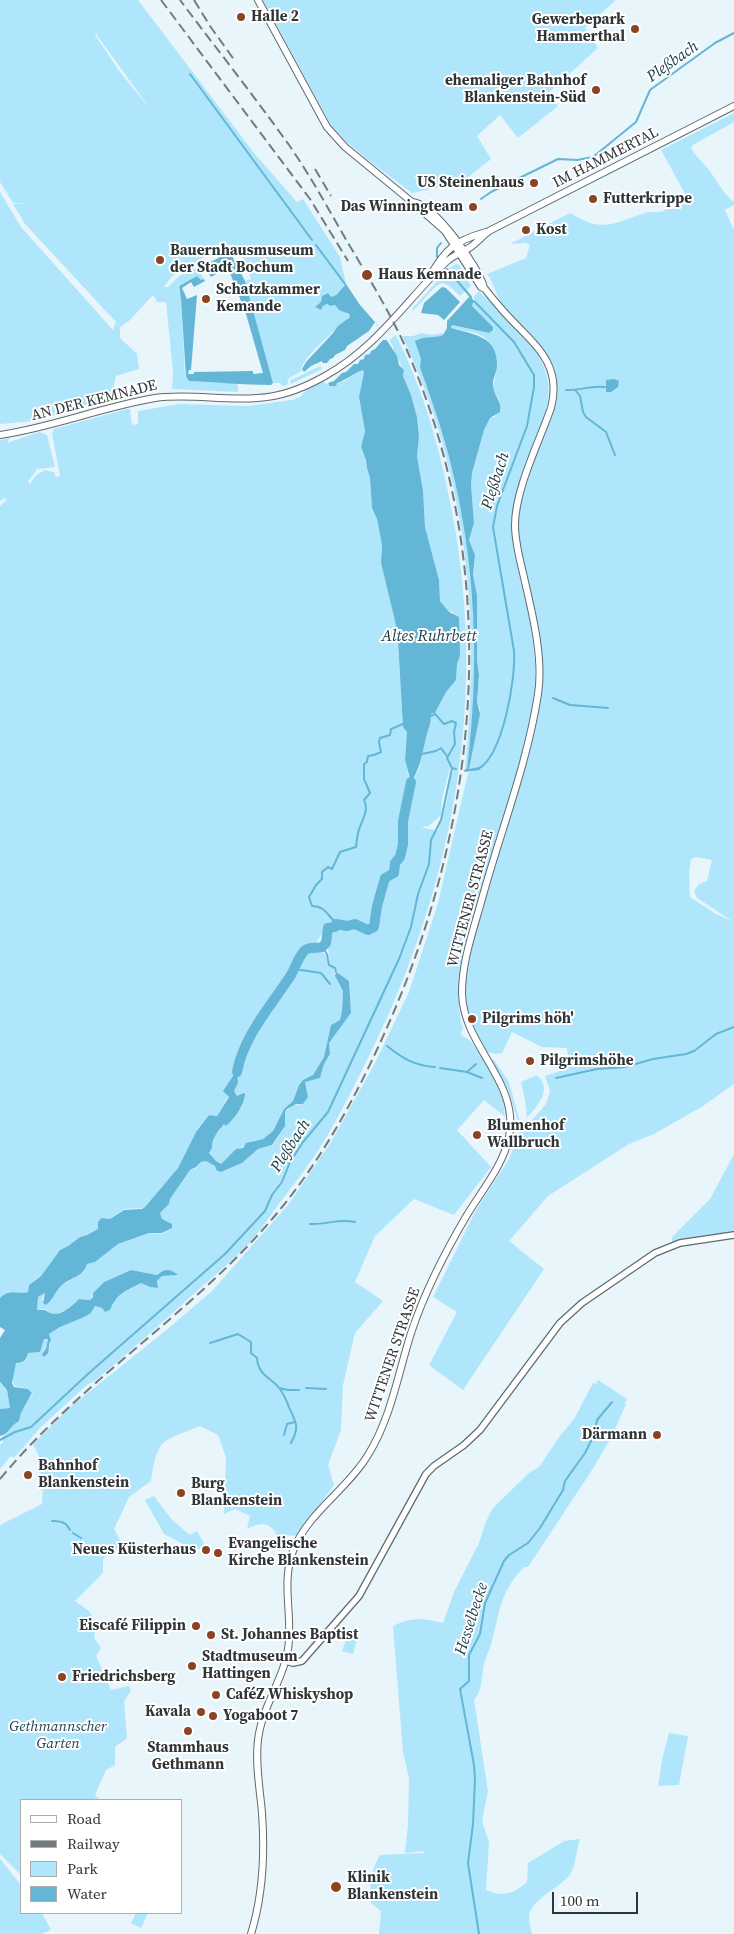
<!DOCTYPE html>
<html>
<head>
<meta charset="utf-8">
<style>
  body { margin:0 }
  #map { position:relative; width:734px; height:1934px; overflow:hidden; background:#e8f5fa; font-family:"Source Serif 4",serif }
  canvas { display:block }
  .legend { position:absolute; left:20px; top:1799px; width:162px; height:115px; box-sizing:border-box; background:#fff; border:1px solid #acaeaf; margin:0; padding:6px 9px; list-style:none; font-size:15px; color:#303537 }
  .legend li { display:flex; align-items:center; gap:10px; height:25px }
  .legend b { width:25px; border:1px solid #acaeaf }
  .scale { position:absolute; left:552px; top:1892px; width:86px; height:22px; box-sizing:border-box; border:2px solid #303537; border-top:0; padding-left:6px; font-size:15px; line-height:18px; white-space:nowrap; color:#303537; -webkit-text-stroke:4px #fff; paint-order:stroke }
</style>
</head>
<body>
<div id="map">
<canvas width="734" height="1934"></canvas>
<ul class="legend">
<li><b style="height:6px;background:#fff"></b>Road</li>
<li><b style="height:6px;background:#737b7e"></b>Railway</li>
<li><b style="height:14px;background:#b0e6fc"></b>Park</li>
<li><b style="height:14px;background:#63b6d5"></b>Water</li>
</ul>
<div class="scale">100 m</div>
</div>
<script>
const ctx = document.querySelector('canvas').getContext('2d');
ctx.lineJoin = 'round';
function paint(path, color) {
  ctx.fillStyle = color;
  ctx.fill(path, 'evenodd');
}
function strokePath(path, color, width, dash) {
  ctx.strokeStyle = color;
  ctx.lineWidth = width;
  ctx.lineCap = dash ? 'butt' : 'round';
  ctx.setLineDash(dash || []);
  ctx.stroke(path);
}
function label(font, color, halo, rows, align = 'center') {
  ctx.font = font + ' "Source Serif 4",serif';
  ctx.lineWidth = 4;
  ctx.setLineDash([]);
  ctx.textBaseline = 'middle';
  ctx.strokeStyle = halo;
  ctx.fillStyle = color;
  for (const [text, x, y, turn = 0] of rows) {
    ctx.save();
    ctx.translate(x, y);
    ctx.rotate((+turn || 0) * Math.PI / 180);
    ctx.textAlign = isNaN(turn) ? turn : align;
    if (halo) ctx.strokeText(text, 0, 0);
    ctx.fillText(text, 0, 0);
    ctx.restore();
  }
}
paint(new Path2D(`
  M0,0h138l116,153 43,49 6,-3 37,58 6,27 -11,11 -4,2 -4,-4 -5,3 -1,6 -6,5 6,3 2,-4 4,-2 4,2 3,-1 16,11c-12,13 -44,37 -49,53l1,2 -13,7 -2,7 -5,1 -2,-3h-7l-28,-102 6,-2 -8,-21 -9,-13h-10l-53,32 -7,10h4l11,-11 16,-8 3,1 6,10 -3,1 -4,-4 -19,10 3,12 4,79 4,4 46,2 3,2v7l-66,-3 1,-18 -7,-69h-9l-4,-7 -24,26 -9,6v11l17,16 2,15 -23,7 -4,18 2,5 -79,22 -35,3v-232l21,35 92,103 3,-8 -91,-98 -12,-20 16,-1h-16l-13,-21zM100,27l-4,7 55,76 -31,-38 -25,-37z
  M263,0h353l-31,28 13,20 -50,45 10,13 -40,32 -18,-23 -23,21 14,23 -30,24 -49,10 -44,-33 -20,-17 -17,-18z
  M734,113v9l-41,23 -2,3c5,9 12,14 18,22 9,12 13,22 25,32v3l-9,5 9,20v854l-31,22 -49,28 -25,10 -81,52 -39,45 35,28 -81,121 -34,-25 28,-53 -24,-15 43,-87 33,-51 10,-26 9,-8 18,-21 4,-13 -5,-15 24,-8 -2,-20 -25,-1 -30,-15 -10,21 -6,1 -10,-2c-27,-48 -23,-63 -11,-116l66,-256 -24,-154 1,-13 4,-14c5,-15 10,-31 16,-47 12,-31 27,-63 10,-95 -10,-19 -30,-33 -43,-49 -9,-11 -11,-25 -18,-34l39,-16 4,-13 -5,-2 -15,1 60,-31c34,20 41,11 75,0 5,-2 10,0 15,-1 4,-1 8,-4 11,-5l1,2 17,-8 -28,-51zM696,857l16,3 -5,21 -8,3 -5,7 3,7 35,23 -16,-7 -26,-17 -1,-24 2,-14z
  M456,264l3,1 12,21 -11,10 -12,-11 -6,-2 -6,3 -22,24 -2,-1 36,-40z
  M479,291c32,31 80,66 68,116 -4,20 -14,39 -21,59 -5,17 -13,35 -14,53 -2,21 5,42 9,62 9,39 19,81 12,121 -8,46 -23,95 -36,141 -17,57 -50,128 -34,187l-2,2 1,4c14,2 36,48 40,61 2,6 2,13 3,20l-21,-17 -27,30 34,37 -37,48 -40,-16 -39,37 -20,46 28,19 -28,32 -12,52 -2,45 -13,35 6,20 -37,51 -13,-1 -8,7 -1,-5 1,-4c-8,-12 -17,-10 -29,-4l3,-13 -15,-7 -11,5 2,-57 -8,-22 -18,-9c-39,16 -42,11 -49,55l-22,16 -15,32 8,15 -19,15v14l-28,28 14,10 7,12 -2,15 7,10 -5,8 15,34 18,-4 2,4 -7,12 3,36 -12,9v18l-9,5 -11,25 5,5h-79v75l-21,-21v-329l42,-21 1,-21 -4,-15 3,-5 -9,-19 36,-36 95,-76 47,-40 77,-87 43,-63 43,-77 35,-73 29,-89 30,-130 11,-6 -10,2 11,-60 -3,-8 2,-26 -2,-15v-65l-4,-20 2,-20 -6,-15 5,-17 -3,-38 1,-12 12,-43 6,-12 5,-1 4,-17c-9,-16 -5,-12 -3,-29 2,-11 -3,-29 -14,-35 -8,-5 -22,-5 -31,-8l1,-3 37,8 4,-3v-3l-21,-21 4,-5 -3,-4z
  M375,322l3,4 -54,42 -33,16 -1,-4c10,-3 24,-12 31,-14l54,-42z
  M421,333l11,2 11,-2v2c-11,4 -17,0 -27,6 15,52 31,104 43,157 19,89 20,181 8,271h-2c16,-147 2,-298 -63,-433h11z
  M384,335l3,5h-2l-58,44 2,2 16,-5 15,-11h3l2,7 -6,20 6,34 -4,16 5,13 1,8 3,10 2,30 5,11 5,26 -1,18 14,58 3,20 5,86 4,5 -2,28 5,21 -7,27 -1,19 -3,8c9,20 -7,20 -6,36l-9,5 -4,7v7l-6,15 -2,21c-9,3 -12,-3 -20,-3 -7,-1 -11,1 -17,-1l-8,4 -10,15 6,9 -3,1 7,4 2,11 5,2 1,8 8,15 -1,20 -2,9 -9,5 -7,32 -11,18 -10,5 -4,5 -6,16 -9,8 -11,22 -10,8 -11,2 -20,12 -11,11 -5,-3 -7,-8 3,-5c-1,-9 5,-14 9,-20v-2c12,-7 25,-18 24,-32l-8,2 -3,-5 4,-8 -1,-11 -2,1 -11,18 4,6 -11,19 -8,-1 -13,17 -18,36 -33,39 -3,1 -18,1 -14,10 -9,-1 -3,4v7l-11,6 -7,2 -12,9 -8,4 -19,26 -3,1 -9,8 -1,7c-11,3 -17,-4 -28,6v-792l7,-6 -3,-2 -4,3v-61l10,-2 -3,5 32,-11 8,3 8,32 -18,2 -9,13 2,2 5,-8 10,-6 9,2 2,5 4,-1 -8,-42 2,-5 73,-20h3l2,16 6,-1v-13l41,-7 69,2 44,-6 8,-3 7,-8 21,-11z
  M396,335c25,50 41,103 52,157 44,202 6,401 -89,584 -14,28 -28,56 -46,82 -10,15 -21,29 -32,43 -9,12 -18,26 -28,38 -17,19 -37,35 -56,52 -34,31 -68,61 -102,90l-7,3 -47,43 -27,31 -3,-2 -11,13v-24l3,-3v-6c7,-5 9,-11 16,-15l2,-8 12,-20 -5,-4 -13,-3 -2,-4v-7l3,-12h6l4,-3 2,-7 12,-1 4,-13h4l-2,10 -4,5 1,3 3,-1c5,-7 5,-14 3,-22l11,-7 31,-14 4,-7 7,2 3,4 5,-2c7,-17 16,-18 31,-27l9,4 8,1 -1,-7 5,-5 16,-1c-8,-5 -14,-8 -21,0l-26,-5 -27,12 -11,11 -2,7 -12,-1c-9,8 -16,15 -29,15l-5,-5 -8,1 1,-13 7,-4 -3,6 1,4 3,2c8,-6 8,-12 15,-19 9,-8 22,-8 26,-22l8,-2 23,-18 31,-11 13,1 10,-6v-4l-10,-5 -2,-6 9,-9 1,-5 20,-29 6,-2 5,-6 5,-1 9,5 2,5 4,1 21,-9 16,-14 15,-4 12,-19v-14l8,-7 10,-1 5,-7 -3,-15 15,-4 4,-14 6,-10 -1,-11 22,-30 -2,-32 -10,-6 -4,-8 -5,-3c-1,-15 -5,-20 0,-35l7,-2 9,1 10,-2 9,5h7l7,-9c-3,-11 1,-18 6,-27 3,-9 -2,-18 10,-21l2,-11 4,-5 4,-14 -2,-6 9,-56 7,-13 13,-56h3l11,-21 10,-12 1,-16 3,-8 -7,-44h-4l-9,-11 -1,-21 -14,-53 -2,-36 -6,-35 2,-19 -2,-20 -6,-22 -8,-19 1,-6c-5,-6 -5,-12 -10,-17l-1,-7 -4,-6zM454,766l-4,14 -3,20 -9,31 -17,-4 8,-1 12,-11 1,-16 8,-31z
  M492,1060h2l15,22 11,40 -1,3 -10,-33z
  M537,1075c16,14 1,30 -10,43l-2,-18 -4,-18z
  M734,1154v79l-62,9v-5l38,-38z
  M598,1380l29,19 -2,4 1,1 -15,34 -19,32 -64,97h-4c-24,25 -24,44 -32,74 -2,8 -6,15 -8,23 -3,14 -1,25 -10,36l14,91 -6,30 7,21 -3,48c18,8 28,3 41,-8l1,-19 36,-22 16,-2c-4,11 -4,28 -11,37 -10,12 -41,25 -40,42 0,5 2,11 3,16h-153l2,-23 -10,-8c-1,-21 -1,-30 9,-48l44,-2 -1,-2 -18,2 3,-28 1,-47 -6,-26 -10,-126c18,-9 30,-8 50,-3l11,-31 25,-49 6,-19 7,-15 37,-36 10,-6 21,-31 14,-17 19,-36 3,1z
  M0,1383l7,7 3,18 -10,1z
  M154,1496l18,24 18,15 7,-4 9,16 -7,2 -10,-2 -25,-13 -19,-34z
  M350,1633l8,2 -5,19 -11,-3 6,-16z
  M669,1733l19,3 -9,49 -21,1 4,-26z
  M0,1859l21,26v28h21l9,17 -10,4h-41z
  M136,1913h12l-7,15 -10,-5z`), '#b0e6fc');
paint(new Path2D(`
  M226,254l6,2 13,25 28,102 -2,2c-28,0 -55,-3 -82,-4l-3,-4 -5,-78 -2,-13 18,-10 4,4 3,-1 1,2 -11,6 -3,-5 -9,6 5,11 10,-4 -6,75h-2l-1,4h6v-2l59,-1v3l10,-1 -17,-59 -16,-41h-4v-4l-3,-1 -3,4 -9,5 -6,-12z
  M346,284l14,21 15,17 22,34 2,9 5,5 -1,6 8,19 6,22 2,20 -2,19 6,35 2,36 14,53 1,21 9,11 10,5 1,39 -3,8 -1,16 -10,12 -11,21h-3c-2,4 -1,8 -2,11 -7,20 -7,41 -19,58l-6,-22 2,-28 -4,-5 -5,-86 -3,-20 -14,-58 1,-18 -5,-26 -5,-11 -2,-30 -3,-10 -1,-8 -5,-13 4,-16 -6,-34 5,-24 -1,-3c-8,2 -16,10 -26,13l-1,3h-7l-7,-25 -11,5 -7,6 -2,-3 4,-7 27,-29 5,-7 12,-9 -1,-3 -10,-4 -4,-5 -4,1 -4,-2 -4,2 -2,4 -6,-3 6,-5 1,-6 6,-3 3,4 5,-2z
  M442,287l4,1 14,14 -16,18 -6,-5 -17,-2 3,-10z
  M470,296l4,5 -2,5 21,21v3l-4,3 -37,-8 -1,3c23,7 47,7 46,39 -1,7 -5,13 -4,19 1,10 9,15 7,26l-10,6 -6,12 -12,43 -1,12 3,38 -5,17 6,15 -2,20 4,20v65l2,15 -2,26 3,13 -11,55 10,-2 1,3 -16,2 1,-3h2c13,-104 9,-207 -17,-308 -8,-32 -19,-63 -30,-94l1,-8 -6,-18c11,-6 17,-2 28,-6l4,-7v-7z
  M614,379l5,2 -1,6 -7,5h-5v-12z
  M336,972l13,9 2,32 -22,30 1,11 -6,10 -4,14 -15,4 3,15 -5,7h-7l-9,5 -2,3v14l-13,19 -14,4 -16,14 -21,9 -4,-1 -2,-5 -9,-5 -5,1 -5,5 -6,3 -20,29 -1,5 -9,9 2,6 10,5v4l-10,5h-13l-31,11 -23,18 -8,2c-4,14 -17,13 -26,22 -7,7 -7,13 -15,19l-3,-2 2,-10 -7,4 -1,13h8c12,10 25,-2 34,-11l11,1 3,-3v-4l11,-11 27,-12 26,5c8,-7 13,-6 21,0l-16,1 -5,5 1,7 -8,-1 -9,-4c-15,8 -24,10 -31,27l-5,2 -3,-4 -7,-2 -4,7 -7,4 -24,10 -11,7 2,6c-4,6 1,14 -8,17l-1,-3 4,-5 2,-10h-4l-4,13 -12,1c-2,7 -4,10 -12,10l-4,20 2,4 14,2 4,4 -11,20 -2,8c-8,4 -10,13 -19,15v-27l10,-1 -3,-18 -7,-8v-44l5,-8 -5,-3v-29c11,-10 17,-3 28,-6l1,-7 12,-9 19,-26 8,-4 12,-9 7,-2 11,-6v-7l3,-4 9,1 14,-9 18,-1 3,-2 33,-39 18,-36 13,-17 8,1 12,-19 -6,-6 12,-18 2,-1 1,11 -4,8 3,5 7,-3 1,1c0,11 -11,25 -19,32l-2,-2c-5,6 -13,15 -12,24l-3,5 7,8 5,3 15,-15 7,-1 3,-5 17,-4 10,-8 11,-22 9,-8 6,-16 4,-5 10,-5 11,-18 7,-32 9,-5 2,-9 1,-20 -8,-15z`), '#63b6d5');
paint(new Path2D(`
  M375,322l12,18h-4l-8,9 -4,2 -1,3 -5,1 -1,4 -4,1 -2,4h-4l-8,8 -4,1 -8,8 -9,3 -4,-18 2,-3h4l3,-4 3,-1 2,-3 10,-5 2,-4 22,-15z`), '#e8f5fa');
strokePath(new Path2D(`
  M190,74l122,166
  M481,199l10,-7 67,-33 19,1 16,-3 43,-35 14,-32 65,-47 19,-10
  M316,245l29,39
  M437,257v-9l4,-5
  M447,269l24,28
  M474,301l40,41 20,33v12l-7,39 -30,80 -4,21 21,124c2,27 -11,105 -36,118
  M566,390c13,1 25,-5 39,-3
  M576,391l4,5 3,16 3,5 20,15 9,23
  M553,698l17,7 38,3
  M431,716l4,-2 9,10 8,-3 4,2 -2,9 1,12 -8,14 5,10
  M422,754l14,-3 5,-3 6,8
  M332,927l2,-6c-7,-7 -10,-15 -22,-15l-3,-9 7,-12 6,-6v-7l6,-5 4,2 8,-17 16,-5c1,-7 1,-14 4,-20 3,-9 9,-17 4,-27l6,-7 -6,-14v-15l3,-2 1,-6 6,-1 7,-3 -2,-10 1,-4 10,-3 1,-6 12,-5
  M322,947l5,7 2,11 6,3 1,4
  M294,969l27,4 9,11
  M387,1046c15,12 28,20 48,21
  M440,1068l27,4 15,6
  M467,1072l9,-8
  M556,1078l41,-9 28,-2 28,-8 33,-5 8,-3 22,-17 18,-7
  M310,1224c16,1 30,-6 45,-2
  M210,1343l28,-9 13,8v11l6,5c1,18 15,20 23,31 3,4 5,8 7,13 6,18 15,21 4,41
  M279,1388l9,2h11
  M306,1388l20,1
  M284,1435l3,-11 8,-2
  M0,1440l15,-8 16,-5 58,-54 136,-119 40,-43 7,-16 10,-13 8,-20 13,-20 25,-30 71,-153 12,-32 7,-33 11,-30 2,-24 10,-20 11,-52 4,1
  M52,1521c9,0 14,1 18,9
  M73,1533l8,5
  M479,1934l-11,-71 5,-39 2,-45 -1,-14 -14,-76 9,-8v-26l11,-21 5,-31 19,-42 5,-6 19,-12 12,-15 23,-38 2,-9 20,-28 9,-18 3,-15 15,-18`), '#63b6d5', 2);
strokePath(new Path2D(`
  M237,1072c7,-37 34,-66 54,-97 4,-7 7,-17 13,-24 5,-5 12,-2 18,-4l4,-4 2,-15 7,-1 1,-3 11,2 8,-2 13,6 6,-3 3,-21 8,-28 9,-5 1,-10 5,-6 3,-13v-23l8,-39`), '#63b6d5', 10);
const tertiary = new Path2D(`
  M286,1661l7,2 9,-2 57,-65 67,-122 8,-8 30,-21 16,-15 80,-107 22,-20 73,-50 25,-10 54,-8`);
const secondary = new Path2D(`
  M412,202c22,1 67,65 72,86
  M430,276c16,-28 25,-35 56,-44
  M0,435c53,-8 102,-28 155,-37 34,-5 68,3 102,0 24,-1 47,-10 68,-22 52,-29 80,-74 121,-114 7,-7 18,-10 26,-16 6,-5 11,-10 17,-15l245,-125
  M251,1934c12,-39 14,-80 11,-121 -2,-24 -7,-49 -4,-73 4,-36 29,-64 31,-100 2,-30 -7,-60 4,-89 15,-39 54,-61 75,-96 23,-37 30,-81 43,-122 14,-42 34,-81 56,-118 15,-25 36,-49 42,-78 11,-56 -46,-90 -47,-144 0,-30 10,-59 18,-87 19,-71 47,-140 58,-212 6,-38 -7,-85 -15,-121 -4,-16 -8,-32 -8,-48 0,-35 24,-83 36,-117 12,-46 -19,-65 -46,-95 -7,-8 -14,-16 -20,-24l-4,-2 -36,-56 -33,-29 -67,-55 -18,-20 -69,-127`);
strokePath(tertiary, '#5f6a6f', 8);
strokePath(secondary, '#5f6a6f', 8);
strokePath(tertiary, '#fff', 5.5);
strokePath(secondary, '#fff', 6);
strokePath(new Path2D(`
  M161,0l149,199 38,62
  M194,0l16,26 25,35
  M315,169l16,27
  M0,1479c87,-105 206,-173 290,-282 44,-57 77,-122 105,-188 88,-209 104,-443 14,-654 -16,-37 -37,-72 -58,-107 -20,-34 -39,-70 -62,-103 -35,-49 -73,-97 -109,-145`), '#737b7e', 2, [10, 5]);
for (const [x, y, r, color] of [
  [241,17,5,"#8b4421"],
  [635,29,5,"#8b4421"],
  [596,90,5,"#8b4421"],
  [534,183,5,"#8b4421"],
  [593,199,5,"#8b4421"],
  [473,207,5,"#8b4421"],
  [526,230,5,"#8b4421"],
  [160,260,5,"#8b4421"],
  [367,275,6,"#8b4421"],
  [206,299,5,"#8b4421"],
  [472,1019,5,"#8b4421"],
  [530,1061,5,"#8b4421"],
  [477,1135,5,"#8b4421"],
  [657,1435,5,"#8b4421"],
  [28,1475,5,"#8b4421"],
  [181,1493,5,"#8b4421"],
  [206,1550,5,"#8b4421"],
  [218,1553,5,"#8b4421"],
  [196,1626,5,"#8b4421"],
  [211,1635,5,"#8b4421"],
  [192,1666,5,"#8b4421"],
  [62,1677,5,"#8b4421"],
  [216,1695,5,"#8b4421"],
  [201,1712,5,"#8b4421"],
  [213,1716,5,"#8b4421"],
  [188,1731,5,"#8b4421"],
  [336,1887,6,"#8b4421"]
]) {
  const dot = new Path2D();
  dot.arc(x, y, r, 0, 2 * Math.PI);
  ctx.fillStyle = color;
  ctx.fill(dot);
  strokePath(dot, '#fff', 2);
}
label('bold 15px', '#303537', '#fff', [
  ["Halle 2",251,17],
  ["Gewerbepark",625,20,"right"],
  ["Hammerthal",625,37,"right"],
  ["ehemaliger Bahnhof",586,81,"right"],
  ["Blankenstein-Süd",586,98,"right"],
  ["US Steinenhaus",524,183,"right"],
  ["Futterkrippe",603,199],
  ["Das Winningteam",463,207,"right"],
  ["Kost",536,230],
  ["Bauernhausmuseum",170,251],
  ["der Stadt Bochum",170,268],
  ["Haus Kemnade",378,275],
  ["Schatzkammer",216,290],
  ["Kemande",216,307],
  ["Pilgrims höh'",482,1019],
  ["Pilgrimshöhe",540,1061],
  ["Blumenhof",487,1126],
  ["Wallbruch",487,1143],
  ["Därmann",647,1435,"right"],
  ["Bahnhof",38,1466],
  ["Blankenstein",38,1483],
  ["Burg",191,1484],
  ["Blankenstein",191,1501],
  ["Evangelische",228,1544],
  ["Kirche Blankenstein",228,1561],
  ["Neues Küsterhaus",196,1550,"right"],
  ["Eiscafé Filippin",186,1626,"right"],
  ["St. Johannes Baptist",221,1635],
  ["Stadtmuseum",202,1657],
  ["Hattingen",202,1674],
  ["Friedrichsberg",72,1677],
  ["CaféZ Whiskyshop",226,1695],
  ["Kavala",191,1712,"right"],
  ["Yogaboot 7",223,1716],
  ["Stammhaus",188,1748,"center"],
  ["Gethmann",188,1765,"center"],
  ["Klinik",347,1878],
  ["Blankenstein",347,1895]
], 'left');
label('15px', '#303537', '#fff', [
  ["IM HAMMERTAL",606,158,-27],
  ["AN DER KEMNADE",94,401,-14],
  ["WITTENER STRASSE",471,899,-75],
  ["WITTENER STRASSE",393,1355,-71]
]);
label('italic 15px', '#1d4351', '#fff', [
  ["Gethmannscher",58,1727],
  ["Garten",58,1744]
]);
label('italic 16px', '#153b48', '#fff', [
  ["Pleßbach",673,62,-35],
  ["Pleßbach",496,481,-72],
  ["Altes Ruhrbett",429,637],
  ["Pleßbach",291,1146,-57],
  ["Hesselbecke",472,1619,-72]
]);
</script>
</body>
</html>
